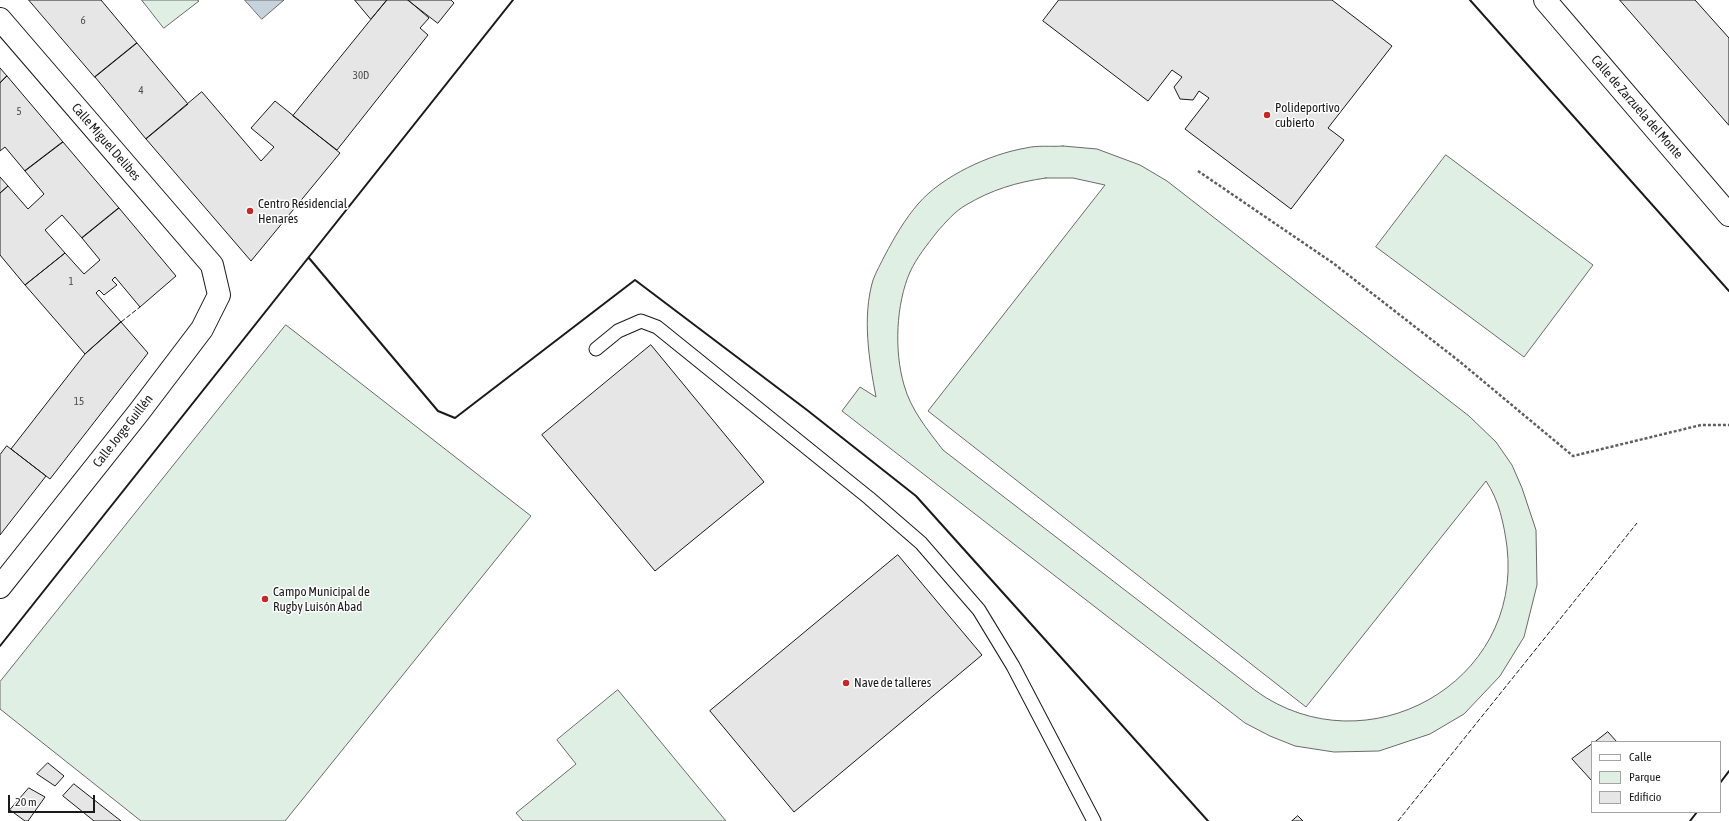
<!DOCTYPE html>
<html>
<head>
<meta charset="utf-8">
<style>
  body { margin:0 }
  #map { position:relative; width:1729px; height:821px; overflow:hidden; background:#fff; font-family:"Asap Condensed",sans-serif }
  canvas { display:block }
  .legend { position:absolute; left:1591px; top:741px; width:130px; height:72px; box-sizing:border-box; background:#fff; border:1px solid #a3a3a3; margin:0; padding:5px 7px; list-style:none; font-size:12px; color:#1a1a1a }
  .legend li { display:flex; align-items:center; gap:8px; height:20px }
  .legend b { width:20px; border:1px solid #a3a3a3 }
  .scale { position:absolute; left:8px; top:795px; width:87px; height:18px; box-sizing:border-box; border:2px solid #1a1a1a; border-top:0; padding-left:5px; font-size:12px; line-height:14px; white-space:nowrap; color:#1a1a1a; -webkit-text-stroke:3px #fff; paint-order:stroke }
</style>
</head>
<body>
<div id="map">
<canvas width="1729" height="821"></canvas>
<ul class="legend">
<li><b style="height:5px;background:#fff"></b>Calle</li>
<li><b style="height:11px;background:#e0efe3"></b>Parque</li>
<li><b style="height:11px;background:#e6e6e6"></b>Edificio</li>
</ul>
<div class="scale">20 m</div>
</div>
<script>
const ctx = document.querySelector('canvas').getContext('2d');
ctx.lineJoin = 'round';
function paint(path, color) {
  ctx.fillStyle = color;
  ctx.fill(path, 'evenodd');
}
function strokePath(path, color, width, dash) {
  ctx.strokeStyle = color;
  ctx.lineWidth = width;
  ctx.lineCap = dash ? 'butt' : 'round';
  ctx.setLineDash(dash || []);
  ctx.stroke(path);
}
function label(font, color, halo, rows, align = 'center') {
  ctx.font = font + ' "Asap Condensed",sans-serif';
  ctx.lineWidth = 3;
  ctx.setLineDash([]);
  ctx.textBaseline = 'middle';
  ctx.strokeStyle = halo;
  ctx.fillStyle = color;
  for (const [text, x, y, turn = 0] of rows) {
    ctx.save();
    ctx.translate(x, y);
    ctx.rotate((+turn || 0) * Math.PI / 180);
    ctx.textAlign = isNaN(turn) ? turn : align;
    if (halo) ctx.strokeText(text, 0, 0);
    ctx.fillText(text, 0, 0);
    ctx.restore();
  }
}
const green = new Path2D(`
  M142,0h55l2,1 -35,27z
  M1063,146l34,3 43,16 27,16 302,235 27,26 16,23 10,23 14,42 1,55 -13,52 -24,39 -36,38 -34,20 -51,17 -45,1 -39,-6 -25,-10 -25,-13 -403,-312 18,-24 16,10c-7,-37 -14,-80 -3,-117 3,-8 8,-17 12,-25 9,-17 20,-36 33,-51 24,-28 72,-50 108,-56 12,-3 25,-1 37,-2zM1046,178h27l32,7 -177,226 378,296 180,-226c13,19 18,43 21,66 16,136 -141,223 -251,144l-313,-241c-16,-21 -32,-40 -39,-65 -10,-34 -8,-81 6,-113 7,-15 17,-27 27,-40 8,-9 18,-21 29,-27 25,-15 51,-23 80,-27z
  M1446,155l147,110 -69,92 -148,-110z
  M286,325l245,191 -246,305h-144l-141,-112v-27z
  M618,690l108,131h-203l-7,-8 60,-49 -19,-24z`);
paint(green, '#e0efe3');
strokePath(green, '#6a6a6a', 1);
const water = new Path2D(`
  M245,0h39l-22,19z`);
paint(water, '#c6d2dc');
strokePath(water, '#6a6a6a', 1);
const building = new Path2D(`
  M29,0h72l36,43 -42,34z
  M355,0h32l-16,19z
  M387,0h21l21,18 -9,10 8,7 -91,115 -44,-34z
  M408,0h43l3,3 -16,20z
  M1059,0h273l60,46 -64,82 16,12 -53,69 -106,-80 24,-31 -10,-7 -6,9 -13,-1 -6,-12 8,-10 -10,-7 -24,31 -105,-80z
  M1620,0h75l34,38v87z
  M137,43l51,61 -42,35 -51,-62z
  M0,68l7,8 -7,7z
  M7,76l56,66 -38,29 -20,-24 -5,4v-68z
  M202,92l59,69 13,-14 -23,-19 24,-27 65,52 -89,108 -105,-122z
  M63,142l56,66 -37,30 -20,-23 -17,15 20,23 -40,32 -25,-30v-62l8,-7 20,23 16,-15 -19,-23z
  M0,177l8,9 -8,7z
  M119,208l57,68 -36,31 -25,-30 -3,3 5,5 -13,10 -5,-5 -3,3 25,29 -36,32 -60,-69 40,-32 19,21 16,-14 -18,-22z
  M121,322l27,31 -98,126 -39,-30 74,-95z
  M651,345l113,137 -109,89 -113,-136z
  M7,446l39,30 -46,59v-80z
  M898,555l84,100 -188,157 -84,-101z
  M1608,732l9,10h-22z
  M1592,744v37l-20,-22z
  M48,763l16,13 -9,10 -18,-12z
  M74,784l47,37h-27l-31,-25z
  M29,788l16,9 -17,24h-3l-15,-11z
  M1298,816l5,5h-11z`);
paint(building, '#e6e6e6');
strokePath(building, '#1a1a1a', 1);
const service = new Path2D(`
  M596,349l22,-18 23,-10 16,6 212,171 52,45 58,67 34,56 81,155`);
const minor = new Path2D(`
  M1545,0l184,215
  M0,19l212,246 7,30 -17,34 -63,83 -139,175`);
strokePath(service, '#1a1a1a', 15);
strokePath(minor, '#1a1a1a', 24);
strokePath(new Path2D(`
  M1198,171l135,92 126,98 114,95 128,-31h28`), '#5f5f5f', 2.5, [3, 2]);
strokePath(service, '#fff', 13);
strokePath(minor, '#fff', 22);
strokePath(new Path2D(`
  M121,322l19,-15
  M1398,821l239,-298`), '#1a1a1a', 1, [5, 2]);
strokePath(new Path2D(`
  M1470,0l259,291
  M309,258l129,153 17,7 180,-138 172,130 109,86 292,325
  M0,646l513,-646
  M1720,783l9,-12
  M1690,821l7,-9`), '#1a1a1a', 2);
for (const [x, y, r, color] of [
  [1267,115,4,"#c62828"],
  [250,211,4,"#c62828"],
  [265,599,4,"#c62828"],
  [846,683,4,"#c62828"]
]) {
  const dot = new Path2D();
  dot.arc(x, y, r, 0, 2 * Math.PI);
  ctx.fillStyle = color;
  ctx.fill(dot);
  strokePath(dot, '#fff', 1.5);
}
label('11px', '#4d4d4d', null, [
  ["6",83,21],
  ["30D",361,76],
  ["4",141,91],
  ["5",19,112],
  ["1",71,282],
  ["15",79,402]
]);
label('13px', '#1a1a1a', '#fff', [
  ["Calle de Zarzuela del Monte",1637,107,49],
  ["Calle Miguel Delibes",106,142,49],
  ["Calle Jorge Guillén",123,431,-52]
]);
label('13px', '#1a1a1a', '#fff', [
  ["Polideportivo",1275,108],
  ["cubierto",1275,123],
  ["Centro Residencial",258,204],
  ["Henares",258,219],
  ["Campo Municipal de",273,592],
  ["Rugby Luisón Abad",273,607],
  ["Nave de talleres",854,683]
], 'left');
</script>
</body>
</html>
